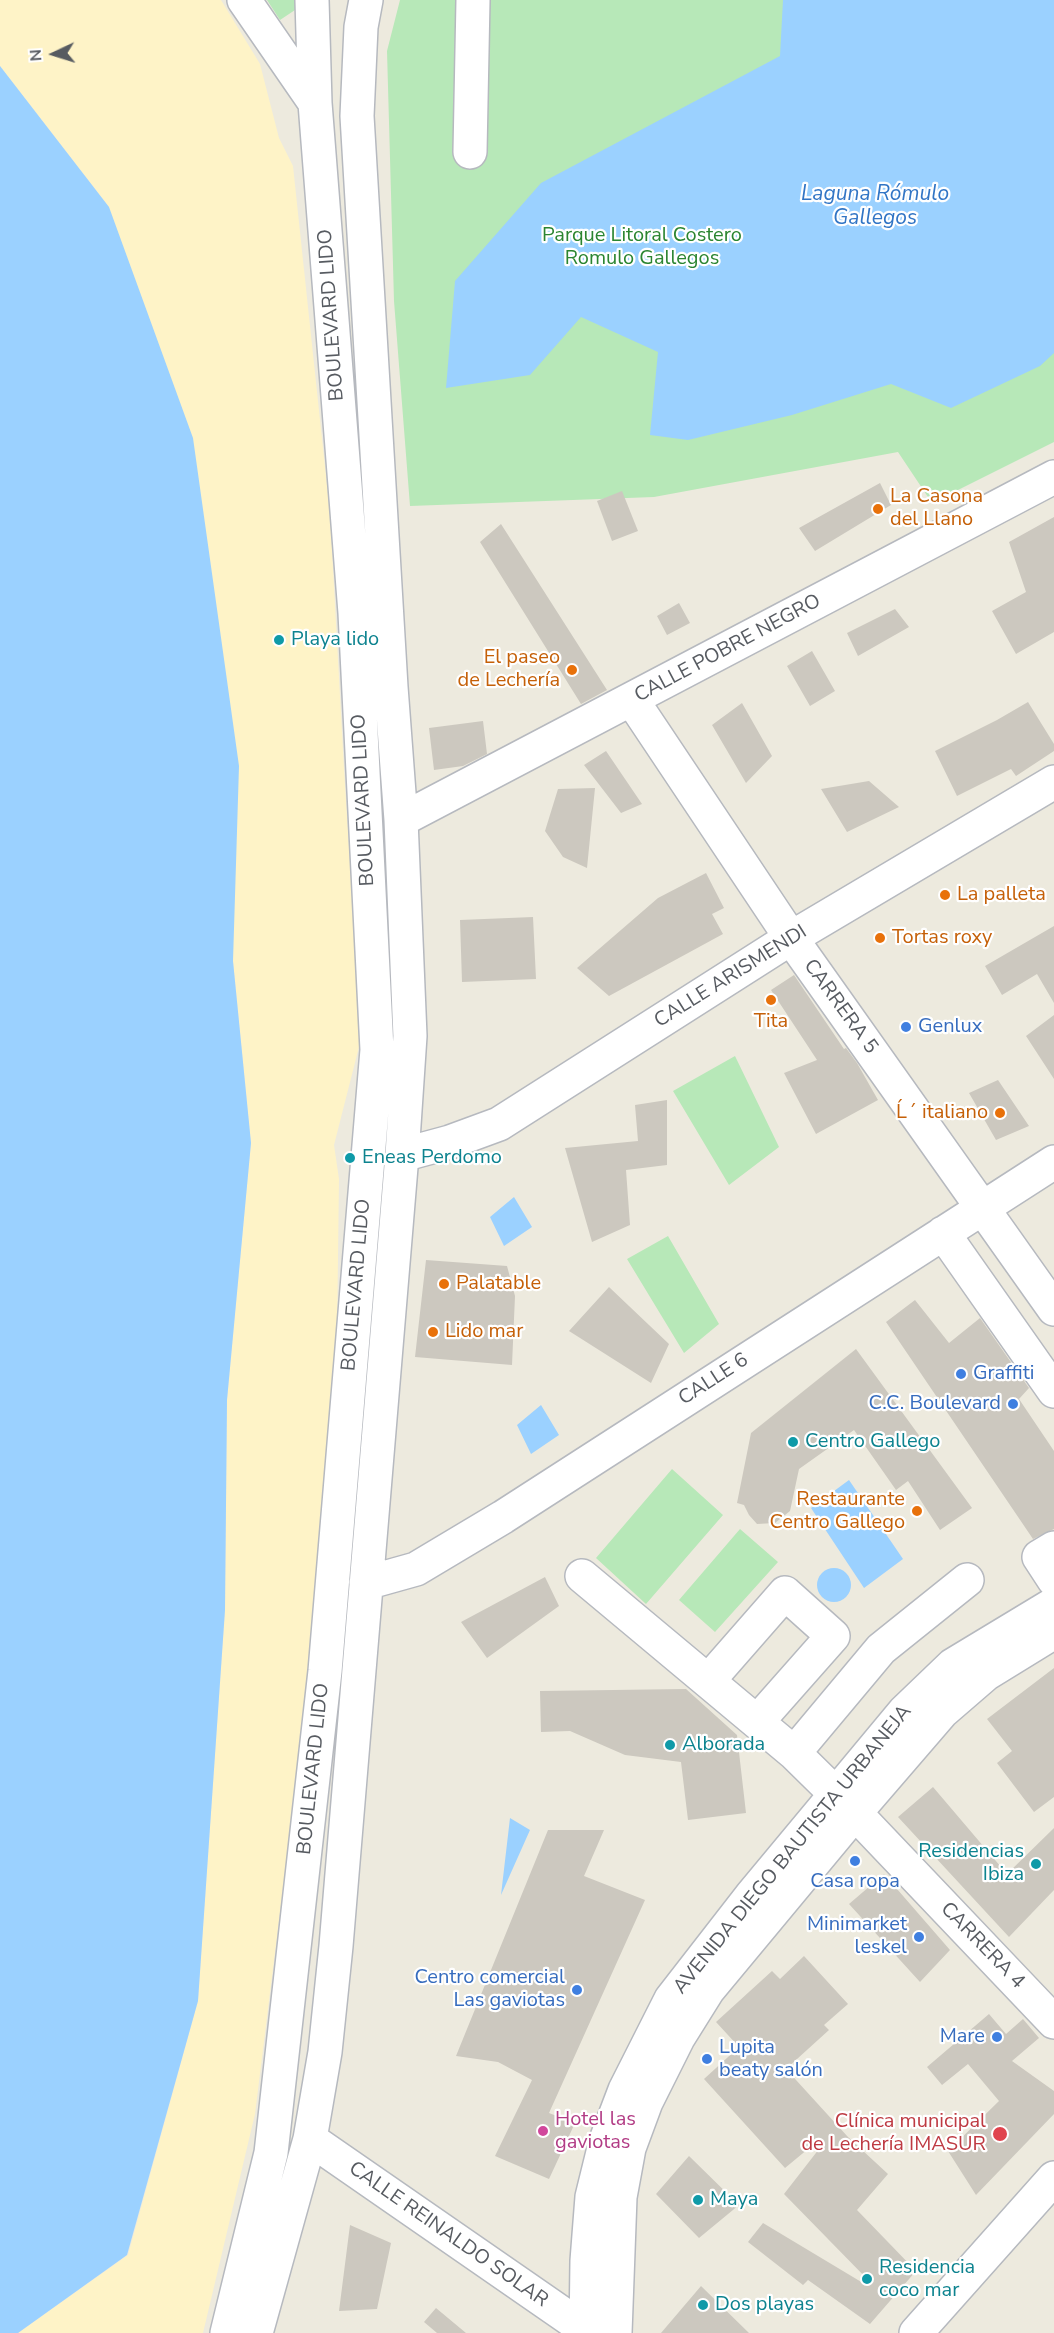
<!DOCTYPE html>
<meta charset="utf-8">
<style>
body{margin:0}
#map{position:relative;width:1054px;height:2333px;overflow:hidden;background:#edeade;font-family:"Nunito Sans",sans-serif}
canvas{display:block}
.north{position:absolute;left:24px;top:24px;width:60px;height:60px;-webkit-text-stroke:4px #fff;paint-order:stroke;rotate:266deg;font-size:16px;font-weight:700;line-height:24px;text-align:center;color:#575b61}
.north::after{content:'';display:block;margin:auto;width:21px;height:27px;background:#575b61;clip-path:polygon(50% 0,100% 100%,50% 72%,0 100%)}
</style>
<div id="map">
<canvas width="1054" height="2333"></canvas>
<div class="north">N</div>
</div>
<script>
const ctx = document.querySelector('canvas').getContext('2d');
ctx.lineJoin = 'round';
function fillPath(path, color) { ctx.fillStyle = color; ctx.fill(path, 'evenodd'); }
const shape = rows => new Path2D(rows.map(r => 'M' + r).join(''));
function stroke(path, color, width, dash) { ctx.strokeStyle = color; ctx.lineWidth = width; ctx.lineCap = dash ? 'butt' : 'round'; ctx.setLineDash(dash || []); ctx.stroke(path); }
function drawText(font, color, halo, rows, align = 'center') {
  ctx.font = font + ' "Nunito Sans",sans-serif'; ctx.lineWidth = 4.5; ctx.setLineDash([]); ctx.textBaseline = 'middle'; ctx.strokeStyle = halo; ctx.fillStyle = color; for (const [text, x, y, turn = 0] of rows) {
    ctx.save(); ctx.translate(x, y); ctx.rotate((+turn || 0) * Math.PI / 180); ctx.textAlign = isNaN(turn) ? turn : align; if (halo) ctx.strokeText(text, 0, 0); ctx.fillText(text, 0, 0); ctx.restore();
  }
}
fillPath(shape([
 [267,0,298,0,298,8,280,20],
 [400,0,1054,0,1054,442,932,503,898,452,654,497,410,506,394,301,387,51],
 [735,1056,779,1147,729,1185,673,1091],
 [668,1236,719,1324,684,1353,627,1259],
 [672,1469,723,1515,646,1604,596,1558],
 [740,1529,778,1562,715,1632,679,1600]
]), '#b7e8b8');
fillPath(shape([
 [0,0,221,0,260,64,279,138,293,166,330,514,344,769,361,1039,334,1145,339,1179,337,1335,307,1694,255,2114,203,2333,18,2333,128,2255,198,2001,225,1610,227,1400,251,1143,233,961,109,207,0,66]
]), '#fef3c7');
fillPath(shape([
 [783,0,1054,0,1054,353,1040,366,951,408,891,384,792,415,688,440,650,435,658,352,581,317,530,375,446,388,455,281,541,183,780,56],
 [0,66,109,207,193,438,239,766,233,961,251,1143,227,1400,225,1610,198,2001,127,2255,18,2333,0,2333],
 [514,1197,532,1227,504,1246,490,1217],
 [541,1405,559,1435,531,1454,517,1425],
 [849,1480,903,1559,864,1588,811,1508],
 '817 1585a17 17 0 1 1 34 0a17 17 0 1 1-34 0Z',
 [510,1818,530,1830,501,1895]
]), '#9bd1ff');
fillPath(shape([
 [880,483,891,505,815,551,799,528],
 [622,491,638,531,612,541,597,501],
 [1054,517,1054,632,1016,654,992,611,1026,592,1009,542],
 [501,524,607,690,581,704,480,542],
 [679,603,690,623,667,635,657,616],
 [895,609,909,627,858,656,847,633],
 [812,651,835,691,810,706,787,666],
 [1028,702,1054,744,1054,751,1016,776,1011,769,957,796,935,751,997,720],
 [742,703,772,756,746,783,712,725],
 [483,721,487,754,463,766,434,770,429,728],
 [606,751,642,804,621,813,584,765],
 [869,781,899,807,847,832,821,789],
 [595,788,587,868,563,857,545,831,558,789],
 [706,873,724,908,712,914,723,934,609,996,577,968,658,898],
 [533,917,536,979,462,982,460,920],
 [1054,926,1054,1003,1037,974,1002,995,985,966],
 [794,975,844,1049,846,1048,857,1063,878,1100,816,1134,784,1073,817,1060,771,990],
 [1054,1015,1054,1079,1026,1036],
 [998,1080,1029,1126,996,1140,969,1093],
 [667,1100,667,1165,626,1170,630,1225,592,1242,565,1148,638,1141,635,1105],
 [426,1260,507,1266,515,1296,512,1365,415,1357],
 [609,1287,669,1344,651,1383,569,1331],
 [915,1300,949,1343,980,1318,1029,1388,1019,1399,1054,1451,1054,1529,1033,1539,886,1322],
 [856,1349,972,1508,940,1530,908,1481,896,1490,854,1430,799,1469,790,1511,775,1523,757,1524,749,1515,744,1505,737,1503,751,1433],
 [545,1577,559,1606,487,1658,461,1622],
 [1054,1668,1054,1797,1034,1812,997,1763,1012,1751,987,1719],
 [686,1689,737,1735,746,1813,688,1820,681,1762,625,1755,570,1731,541,1732,540,1691],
 [933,1787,1007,1874,1054,1828,1054,1890,1009,1937,898,1817],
 [548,1830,604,1830,584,1876,645,1900,549,2113,575,2123,549,2179,495,2156,532,2080,498,2062,456,2056],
 [884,1874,950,1950,920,1982,849,1904],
 [804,1956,848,2004,824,2025,829,2030,786,2069,848,2137,888,2174,857,2210,916,2271,870,2324,808,2280,803,2285,748,2242,763,2223,868,2286,871,2283,784,2194,819,2149,814,2144,785,2168,704,2079,739,2047,716,2022,772,1971,780,1979],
 [989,2014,1006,2034,1023,2019,1039,2038,1012,2061,1054,2091,1054,2114,976,2195,948,2151,999,2101,968,2064,942,2085,927,2067],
 [689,2156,739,2205,699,2238,656,2194],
 [350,2225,391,2243,377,2309,339,2311],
 [701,2286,749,2333,661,2333],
 [436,2308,466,2333,437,2333,424,2322]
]), '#ccc8bf');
const minor = shape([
 [312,0,315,103],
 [470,152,473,0],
 [632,700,791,938,1054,1309],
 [401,820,1054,477],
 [402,1155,450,1142,499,1124,791,938,1054,782],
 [943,1233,1054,1391],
 [1054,1548,1039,1557,1054,1580],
 [582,1576,794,1753,855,1813,1054,2022],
 [366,1583,416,1569,503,1517,1054,1162],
 [708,1681,785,1593,833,1636,757,1722],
 [794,1753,881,1649,967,1580],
 [310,2139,586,2330],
 [227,2333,271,2153,325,1671,377,1050,355,613,315,103,244,0],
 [256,2333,310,2139,325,2052,336,1946,402,1155,410,1036,401,820,391,687,357,116,361,27,366,0],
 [586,2333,587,2261,592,2197,606,2140,625,2090,671,1999,751,1896,904,1712,953,1665,1054,1604],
 [615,2333,620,2197,629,2148,646,2102,678,2038,708,1990,855,1813,942,1712,986,1674,1054,1632],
 [916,2333,1054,2178]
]);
stroke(minor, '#b6b9bf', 36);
stroke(minor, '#fff', 33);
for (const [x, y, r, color] of [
 [878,509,6,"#e8710a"],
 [279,640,6,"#0f9aa8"],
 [572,670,6,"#e8710a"],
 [945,895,6,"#e8710a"],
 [880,938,6,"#e8710a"],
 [771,1000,6,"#e8710a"],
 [906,1027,6,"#3f7fe0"],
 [1000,1113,6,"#e8710a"],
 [350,1158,6,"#0f9aa8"],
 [444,1284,6,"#e8710a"],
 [433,1332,6,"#e8710a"],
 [961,1374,6,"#3f7fe0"],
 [1013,1404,6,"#3f7fe0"],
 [793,1442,6,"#0f9aa8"],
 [917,1511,6,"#e8710a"],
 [670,1745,6,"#0f9aa8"],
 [855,1861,6,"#3f7fe0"],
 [1036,1864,6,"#0f9aa8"],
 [919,1937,6,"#3f7fe0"],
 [577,1990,6,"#3f7fe0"],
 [997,2037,6,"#3f7fe0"],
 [707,2059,6,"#3f7fe0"],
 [543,2131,6,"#d1479c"],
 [1000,2134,8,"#e0444e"],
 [698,2200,6,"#0f9aa8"],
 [867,2279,6,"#0f9aa8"],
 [703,2305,6,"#0f9aa8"]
]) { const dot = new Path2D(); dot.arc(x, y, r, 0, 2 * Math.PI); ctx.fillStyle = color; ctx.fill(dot); stroke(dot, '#fff', 2); }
drawText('20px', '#2b8531', '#fff', [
 ["Parque Litoral Costero",642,236],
 ["Romulo Gallegos",642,259]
]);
drawText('20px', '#575b61', '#fff', [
 ["BOULEVARD LIDO",332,315,-94],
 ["CALLE POBRE NEGRO",728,649,-28],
 ["BOULEVARD LIDO",364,800,-93],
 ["CALLE ARISMENDI",731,977,-32],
 ["CARRERA 5",840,1007,54],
 ["BOULEVARD LIDO",357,1285,-85],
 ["CALLE 6",714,1380,-33],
 ["BOULEVARD LIDO",314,1769,-84],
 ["AVENIDA DIEGO BAUTISTA URBANEJA",793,1850,-51],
 ["CARRERA 4",982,1946,46],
 ["CALLE REINALDO SOLAR",448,2235,35]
]);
drawText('20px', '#c56008', '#fff', [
 ["La Casona",890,497],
 ["del Llano",890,520],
 ["El paseo",560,658,"right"],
 ["de Lechería",560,681,"right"],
 ["La palleta",957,895],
 ["Tortas roxy",892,938],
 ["Tita",771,1022,"center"],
 ["Ĺ´ italiano",988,1113,"right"],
 ["Palatable",456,1284],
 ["Lido mar",445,1332],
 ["Restaurante",905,1500,"right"],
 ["Centro Gallego",905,1523,"right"]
], 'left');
drawText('20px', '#0d838f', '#fff', [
 ["Playa lido",291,640],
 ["Eneas Perdomo",362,1158],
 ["Centro Gallego",805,1442],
 ["Alborada",682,1745],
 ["Residencias",1024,1852,"right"],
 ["Ibiza",1024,1875,"right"],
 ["Maya",710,2200],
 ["Residencia",879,2268],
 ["coco mar",879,2291],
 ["Dos playas",715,2305]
], 'left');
drawText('20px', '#366cbe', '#fff', [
 ["Genlux",918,1027,"left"],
 ["Graffiti",973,1374,"left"],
 ["C.C. Boulevard",1001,1404],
 ["Casa ropa",855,1882,"center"],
 ["Minimarket",907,1925],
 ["leskel",907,1948],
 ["Centro comercial",565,1978],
 ["Las gaviotas",565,2001],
 ["Mare",985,2037],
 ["Lupita",719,2048,"left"],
 ["beaty salón",719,2071,"left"]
], 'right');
drawText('20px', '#b23c85', '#fff', [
 ["Hotel las",555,2120],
 ["gaviotas",555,2143]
], 'left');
drawText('20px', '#be3a42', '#fff', [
 ["Clínica municipal",986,2122],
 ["de Lechería IMASUR",986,2145]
], 'right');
drawText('italic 21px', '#3175c5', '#fff', [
 ["Laguna Rómulo",875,195],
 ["Gallegos",875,219]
]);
</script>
